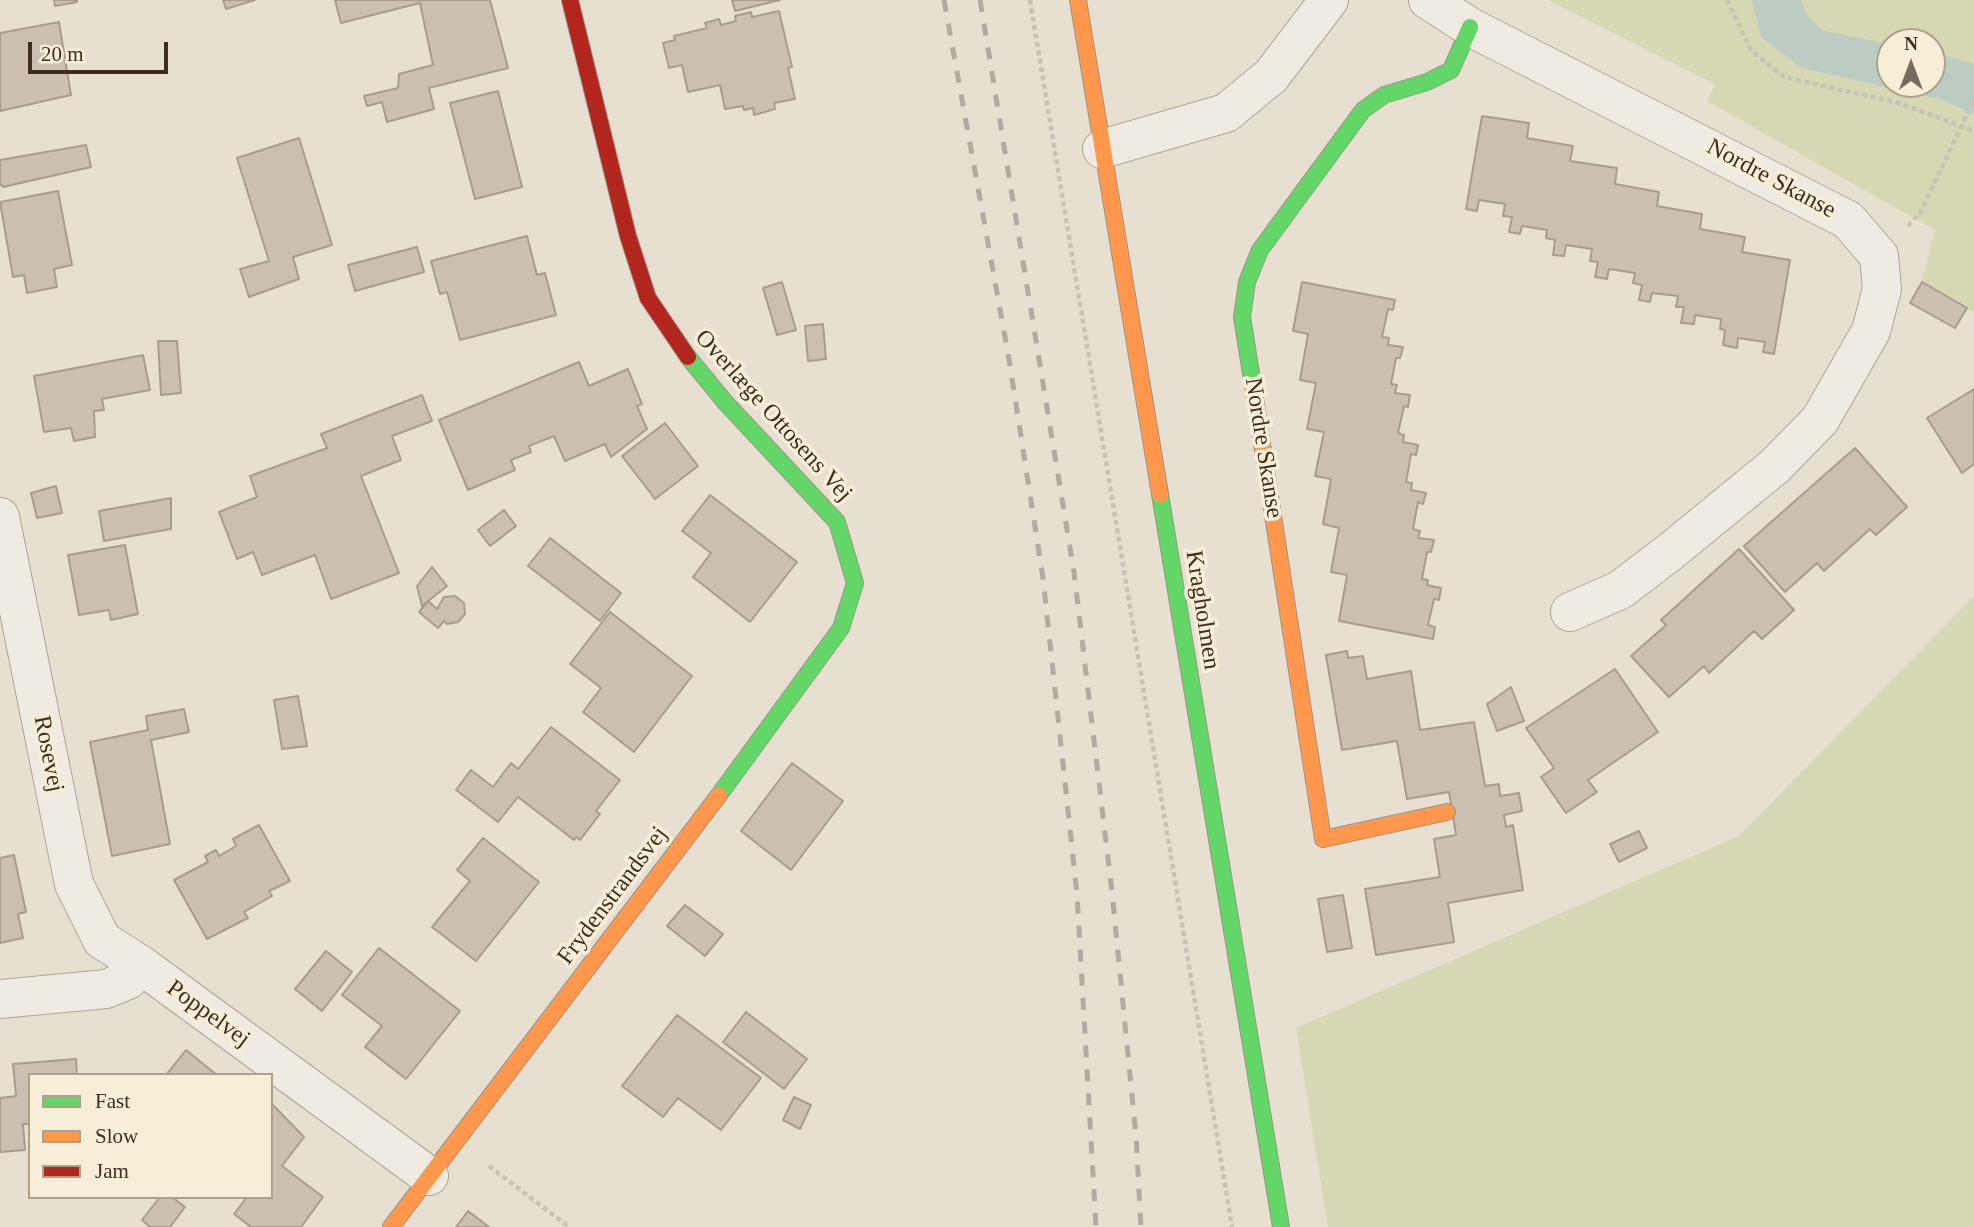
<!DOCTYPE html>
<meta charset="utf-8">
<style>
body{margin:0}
#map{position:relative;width:1974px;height:1227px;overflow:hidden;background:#e7e0d1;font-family:Georgia,serif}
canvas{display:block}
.legend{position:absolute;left:28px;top:1073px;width:245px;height:126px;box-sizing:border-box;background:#f7eed8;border:2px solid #ada18e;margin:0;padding:9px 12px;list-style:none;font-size:21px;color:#3d2e20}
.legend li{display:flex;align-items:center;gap:14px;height:35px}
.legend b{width:35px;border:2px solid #ada18e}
.north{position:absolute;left:1876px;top:28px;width:70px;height:70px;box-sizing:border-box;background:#f7eed8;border:2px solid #ada18e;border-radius:50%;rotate:0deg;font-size:19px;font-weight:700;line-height:28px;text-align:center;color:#3d2e20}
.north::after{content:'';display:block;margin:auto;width:24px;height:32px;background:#786c5e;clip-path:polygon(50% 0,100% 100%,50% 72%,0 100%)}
.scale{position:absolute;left:28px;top:42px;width:140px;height:32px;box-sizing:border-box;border:4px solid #3d2e20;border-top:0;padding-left:9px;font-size:21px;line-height:24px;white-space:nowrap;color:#3d2e20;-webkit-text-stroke:5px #f7eed8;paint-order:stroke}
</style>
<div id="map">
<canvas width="1974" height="1227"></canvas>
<ul class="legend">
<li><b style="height:9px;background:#63d668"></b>Fast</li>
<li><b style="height:9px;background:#ff974d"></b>Slow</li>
<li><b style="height:9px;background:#b3261e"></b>Jam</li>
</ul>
<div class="north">N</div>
<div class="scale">20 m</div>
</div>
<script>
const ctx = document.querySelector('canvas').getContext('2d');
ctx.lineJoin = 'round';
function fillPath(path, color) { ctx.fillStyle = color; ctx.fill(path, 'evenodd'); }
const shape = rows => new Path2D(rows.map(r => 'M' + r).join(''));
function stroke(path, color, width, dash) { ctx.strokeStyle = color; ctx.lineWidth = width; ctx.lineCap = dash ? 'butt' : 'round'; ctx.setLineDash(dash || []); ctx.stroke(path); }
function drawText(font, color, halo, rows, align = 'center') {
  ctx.font = font + ' Georgia,serif'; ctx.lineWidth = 7; ctx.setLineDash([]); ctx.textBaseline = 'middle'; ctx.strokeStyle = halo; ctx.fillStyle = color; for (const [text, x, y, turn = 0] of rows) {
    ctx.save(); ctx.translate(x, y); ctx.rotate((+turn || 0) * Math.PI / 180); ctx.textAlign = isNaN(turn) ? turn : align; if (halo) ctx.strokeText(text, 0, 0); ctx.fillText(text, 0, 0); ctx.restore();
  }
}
fillPath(shape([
 [1548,0,1974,0,1974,312,1922,282,1935,230,1707,101,1715,84],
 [1890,42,1932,42,1932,84,1890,84],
 [1974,596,1974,1227,1328,1227,1296,1028,1739,836]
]), '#d6d7b3');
fillPath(shape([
 [1752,0,1801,0,1806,14,1821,30,1890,44,1890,84,1932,84,1932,52,1974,64,1974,114,1940,99,1802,68,1761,37]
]), '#bcccc2');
const building = shape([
 [54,0,77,0,77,2,55,6,54,0],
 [223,0,255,0,226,9,223,0],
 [335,0,490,0,508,68,429,88,434,109,387,122,382,102,367,106,364,96,398,88,399,74,433,65,420,3,341,23,335,0],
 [732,0,780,0,735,11,732,0],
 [779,11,792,67,788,68,795,99,774,103,775,109,754,115,753,108,744,110,743,106,725,109,720,85,688,92,682,65,669,68,663,43,675,40,674,36,707,28,705,23,719,19,721,25,736,21,735,16,751,12,752,17,779,11],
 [59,22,71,95,0,111,0,33,59,22],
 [498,91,522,187,475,199,450,103,498,91],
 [1482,116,1529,123,1527,138,1573,146,1570,161,1617,168,1615,184,1659,192,1657,206,1702,214,1700,229,1745,237,1742,252,1790,260,1774,354,1763,352,1765,342,1738,338,1737,348,1723,345,1725,330,1720,329,1721,319,1695,315,1694,324,1681,323,1684,307,1676,307,1678,296,1652,293,1650,302,1639,300,1642,285,1633,283,1635,273,1609,269,1607,279,1595,277,1598,262,1590,261,1592,249,1566,245,1564,256,1553,255,1555,240,1546,238,1547,230,1522,226,1520,234,1509,232,1512,217,1503,216,1505,204,1479,200,1477,211,1466,209,1482,116],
 [299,138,332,245,293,257,299,279,249,297,240,269,269,261,237,158,299,138],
 [86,145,91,167,3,187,0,184,0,160,86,145],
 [58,191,72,265,54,269,57,287,27,293,24,275,13,277,0,202,58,191],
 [527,236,537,275,545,273,556,315,460,340,447,292,440,294,431,261,527,236],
 [417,247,424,272,355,291,348,265,417,247],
 [782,282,796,330,777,335,763,288,782,282],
 [1302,282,1395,300,1393,310,1388,309,1382,337,1389,338,1388,345,1403,347,1400,358,1396,358,1391,384,1397,385,1395,393,1410,395,1408,407,1404,406,1398,433,1404,435,1403,442,1418,445,1416,455,1411,454,1406,482,1412,483,1411,490,1426,493,1423,504,1418,502,1413,529,1420,531,1418,538,1434,540,1431,552,1427,552,1422,579,1428,580,1427,585,1441,588,1439,600,1434,599,1428,625,1435,627,1433,639,1339,621,1347,575,1331,572,1339,528,1323,524,1331,479,1315,476,1324,432,1307,429,1316,383,1300,380,1308,334,1293,331,1302,282],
 [1922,282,1967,308,1955,328,1910,303,1922,282],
 [823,324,826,359,808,361,805,326,823,324],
 [158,341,177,341,181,393,161,395,158,341],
 [143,355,150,390,102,399,104,410,94,411,95,437,74,441,71,428,44,432,34,376,143,355],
 [579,362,589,386,628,369,642,404,637,406,647,429,611,457,605,444,565,461,554,436,529,446,531,452,511,460,515,470,468,490,439,420,579,362],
 [1974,389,1974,464,1962,473,1927,418,1974,389],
 [422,395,432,421,392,436,401,460,361,476,399,573,331,599,315,555,262,575,253,552,237,559,219,512,257,497,250,476,327,448,321,434,422,395],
 [665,423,698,466,655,499,622,456,665,423],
 [1855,448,1907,507,1876,535,1870,529,1824,571,1817,563,1785,592,1744,546,1855,448],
 [56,486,62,513,37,518,31,493,56,486],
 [710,495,797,562,750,622,693,577,711,553,682,531,710,495],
 [171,498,171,529,104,541,99,511,171,498],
 [504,510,516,526,490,546,478,530,504,510],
 [550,538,621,593,600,621,528,566,550,538],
 [125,545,138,614,111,620,109,610,79,615,68,555,125,545],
 [1739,549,1794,610,1762,639,1754,631,1709,673,1704,666,1669,697,1631,656,1666,625,1661,620,1739,549],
 [432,567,447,586,422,606,417,586,432,567],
 [455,596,464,603,465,614,458,622,447,624,444,621,438,628,419,612,428,601,437,609,444,597,455,596],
 [610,612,692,676,634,752,583,712,601,688,570,664,610,612],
 [1347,651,1348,658,1363,656,1367,679,1411,671,1420,730,1474,722,1485,786,1499,784,1500,796,1519,793,1522,811,1504,815,1506,827,1513,825,1523,890,1448,903,1454,942,1376,955,1365,889,1440,877,1434,839,1456,835,1449,792,1407,799,1397,741,1342,750,1326,655,1347,651],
 [1615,669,1658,732,1588,780,1597,792,1566,813,1541,777,1554,768,1526,728,1615,669],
 [1511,687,1524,721,1497,731,1487,704,1511,687],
 [298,696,307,746,282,749,274,700,298,696],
 [184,709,189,732,151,740,170,844,112,856,90,742,148,730,146,716,184,709],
 [551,727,620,780,596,811,600,814,580,840,576,837,574,840,518,797,498,822,456,790,471,770,493,787,511,763,518,769,551,727],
 [792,763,843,801,791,870,741,831,792,763],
 [259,825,290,881,269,891,272,896,244,912,248,918,207,939,174,880,208,862,205,856,216,850,219,856,236,846,233,839,259,825],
 [1639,831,1647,848,1619,862,1610,844,1639,831],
 [483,838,539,882,476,961,432,927,470,881,457,870,483,838],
 [14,855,26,912,18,914,23,938,0,943,0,858,14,855],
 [1343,895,1352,948,1327,952,1318,899,1343,895],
 [685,905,723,934,705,956,667,926,685,905],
 [379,948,460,1011,406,1079,365,1047,382,1026,342,995,379,948],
 [326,951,352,972,322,1011,295,989,326,951],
 [746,1012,807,1059,784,1089,723,1042,746,1012],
 [677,1015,761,1078,721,1130,678,1098,663,1117,622,1086,677,1015],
 [186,1050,217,1075,166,1075,186,1050],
 [76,1059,77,1075,30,1075,30,1124,23,1124,25,1150,0,1152,0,1098,16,1096,13,1064,76,1059],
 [794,1097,811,1105,800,1129,783,1120,794,1097],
 [271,1103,304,1137,282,1166,323,1197,301,1227,251,1227,234,1214,247,1197,271,1197,271,1103],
 [160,1197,172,1197,185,1207,170,1227,150,1227,142,1220,160,1197],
 [468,1211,489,1227,456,1227,468,1211]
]);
fillPath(building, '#cbbfb2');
stroke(building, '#a89c90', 2);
const street = shape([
 [1428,0,1470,27,1848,220,1879,256,1882,289,1871,331,1820,420,1775,466,1670,552,1620,590,1570,612],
 [1102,149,1226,113,1271,76,1329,0],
 [0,517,74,884,102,940,141,965],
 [0,999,106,989,128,980,141,965,429,1176]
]);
const fast = shape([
 [688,357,725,402,837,522,855,583,841,628,719,795],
 [1253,386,1242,317,1247,282,1260,250,1363,110,1384,95,1427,82,1451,70,1470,27],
 [1160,494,1281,1227]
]);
const slow = shape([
 [1078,0,1160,494],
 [1253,386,1323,839,1447,812],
 [391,1227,719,795]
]);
const jam = shape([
 [570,0,628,236,648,298,688,357]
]);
stroke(street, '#ada599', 40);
stroke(fast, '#9c958a', 18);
stroke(slow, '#9c958a', 18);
stroke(jam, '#9c958a', 18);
stroke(shape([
 [1030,0,1232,1227],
 [1727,0,1751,50,1784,77,1899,103,1974,131],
 [1908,226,1920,213,1974,100],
 [489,1166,569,1227]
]), '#c8c2b9', 4.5, [5, 3.5]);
stroke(street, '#efebe3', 38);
stroke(fast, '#63d668', 16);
stroke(slow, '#ff974d', 16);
stroke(jam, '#b3261e', 16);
stroke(shape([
 [944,0,1009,359,1043,578,1077,894,1096,1227],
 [980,0,1074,572,1112,892,1136,1136,1141,1227]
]), '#afaaa2', 5, [12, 12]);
drawText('24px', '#3d2e20', '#f7eed8', [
 ["Nordre Skanse",1771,179,28],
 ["Overlæge Ottosens Vej",773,416,48],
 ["Nordre Skanse",1263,448,81],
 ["Kragholmen",1202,610,81],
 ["Rosevej",48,754,79],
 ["Frydenstrandsvej",613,896,-53],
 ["Poppelvej",208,1014,36]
]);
</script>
